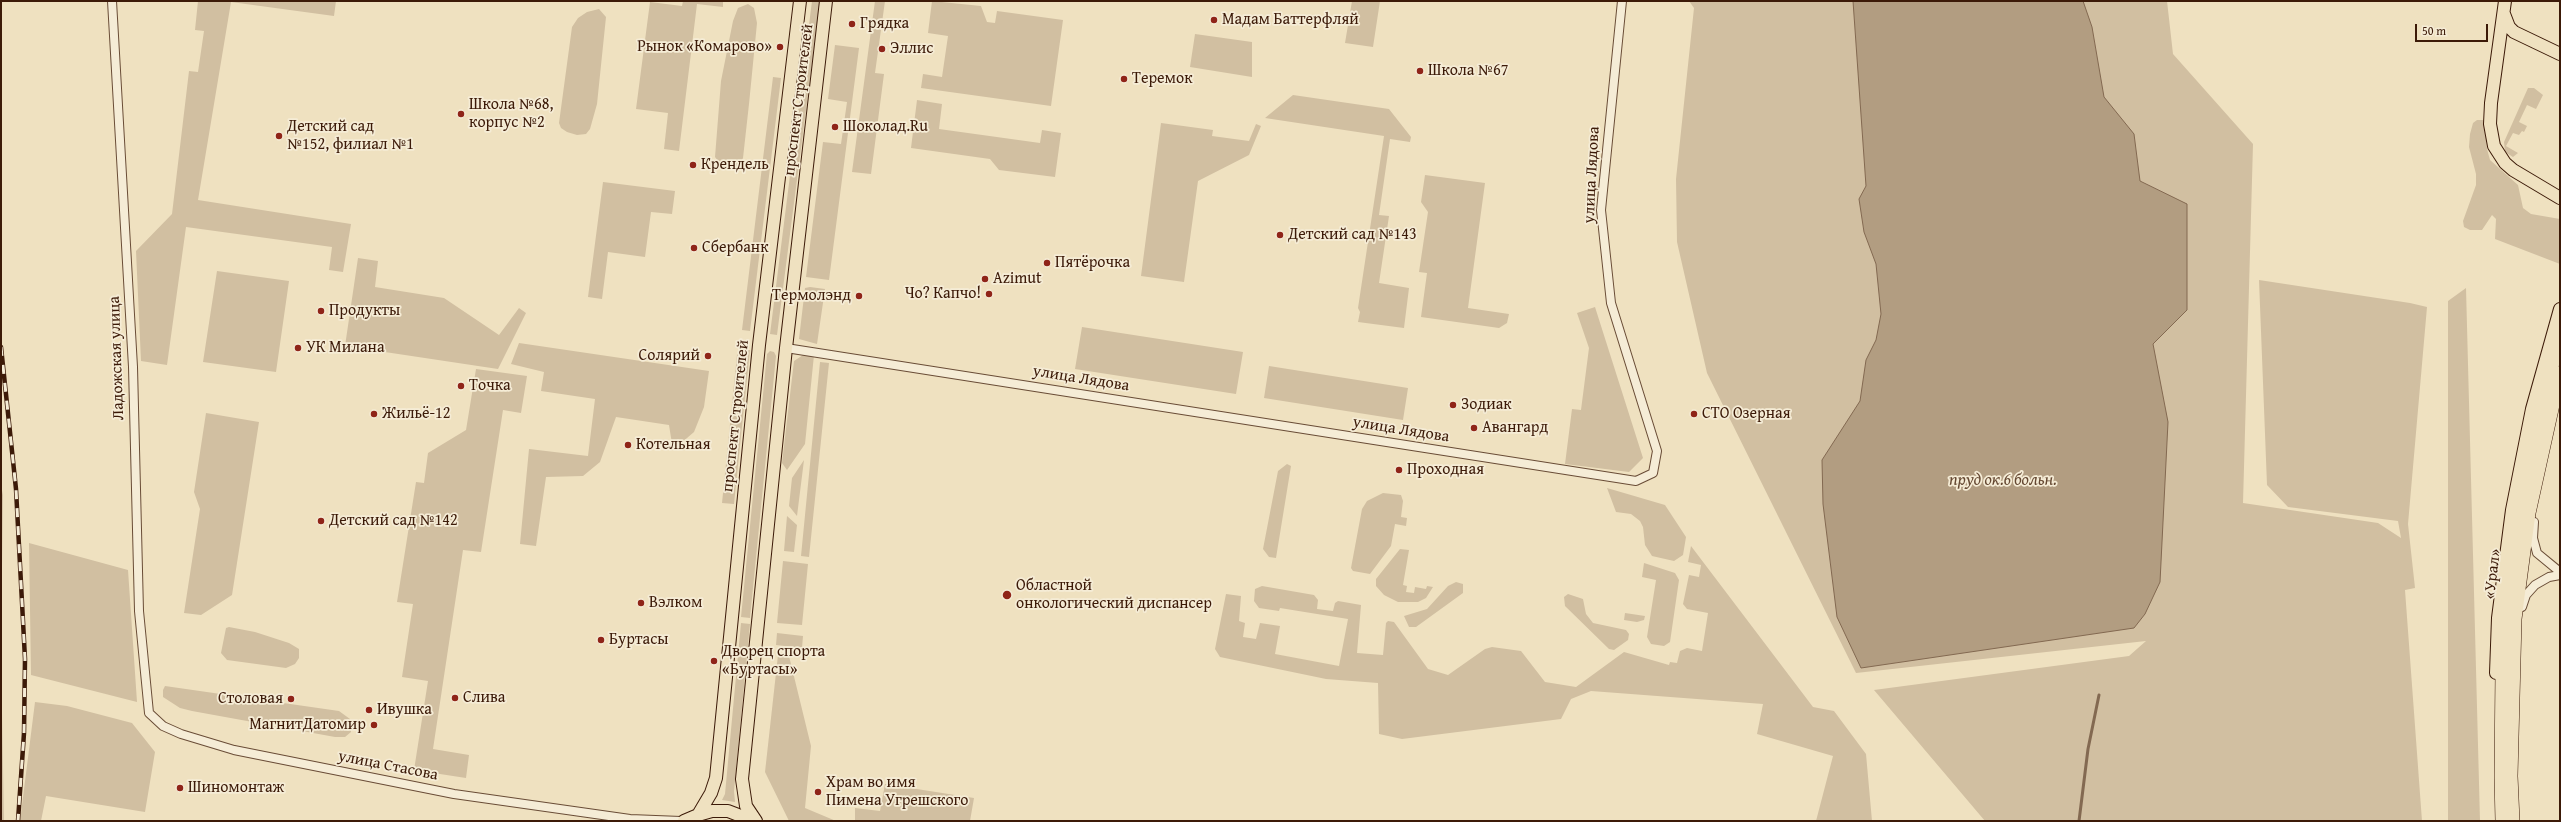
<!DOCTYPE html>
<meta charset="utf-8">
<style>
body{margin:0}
#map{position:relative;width:2561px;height:822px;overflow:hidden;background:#efe1c0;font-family:"Gentium Book Plus",serif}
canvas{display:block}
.frame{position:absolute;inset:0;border:2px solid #3c1a08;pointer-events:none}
.scale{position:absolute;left:2415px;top:24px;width:73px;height:18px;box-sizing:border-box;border:2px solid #3c1a08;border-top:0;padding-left:5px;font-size:12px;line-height:14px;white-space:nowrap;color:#3c1a08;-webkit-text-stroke:3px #f5ecd6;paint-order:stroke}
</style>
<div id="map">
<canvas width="2561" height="822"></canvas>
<div class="frame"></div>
<div class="scale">50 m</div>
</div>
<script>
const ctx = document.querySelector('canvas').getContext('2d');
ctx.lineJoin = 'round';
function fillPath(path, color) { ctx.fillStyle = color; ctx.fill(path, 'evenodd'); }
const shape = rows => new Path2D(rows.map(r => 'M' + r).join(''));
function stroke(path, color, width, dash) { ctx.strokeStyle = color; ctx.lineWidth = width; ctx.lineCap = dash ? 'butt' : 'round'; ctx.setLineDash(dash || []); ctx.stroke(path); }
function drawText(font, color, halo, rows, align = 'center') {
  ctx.font = font + ' "Gentium Book Plus",serif'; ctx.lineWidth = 3.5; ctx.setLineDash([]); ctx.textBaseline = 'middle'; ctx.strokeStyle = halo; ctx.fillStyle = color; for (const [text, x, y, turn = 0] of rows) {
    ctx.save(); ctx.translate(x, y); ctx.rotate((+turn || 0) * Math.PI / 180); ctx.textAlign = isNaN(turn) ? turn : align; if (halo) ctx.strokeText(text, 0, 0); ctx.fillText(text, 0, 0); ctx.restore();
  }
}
fillPath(shape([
 [198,1,336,1,334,16,231,2,198,200,351,224,343,272,329,270,332,247,186,227,167,365,141,361,136,251,172,214,189,71,198,72,204,31,195,30],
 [683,1,723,1,723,7,697,4,679,151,664,149,668,113,636,109,650,2,682,6],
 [812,1,820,1,777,335,770,334],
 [875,1,885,1,875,73,884,74,871,174,852,172],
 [932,1,981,6,987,22,995,23,997,11,1063,20,1051,106,921,88,923,74,942,77,948,36,928,33],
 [1352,1,1380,1,1373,47,1345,43],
 [1689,1,2167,1,2173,54,2253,144,2243,503,2378,523,2401,538,2398,521,2288,507,2267,485,2259,280,2410,303,2427,307,2408,524,2415,588,2405,590,2422,821,1985,821,1874,690,2129,656,2146,641,1856,673,1707,373,1677,242,1676,179,1694,8],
 [748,4,754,8,757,23,749,104,743,158,739,166,731,167,721,165,715,157,721,81,733,21,738,8],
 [599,9,606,17,597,104,590,129,586,134,577,135,567,132,561,128,559,123,572,27,578,18,587,12],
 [1195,34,1252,42,1252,77,1190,67],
 [835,45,859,48,829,280,806,277,823,142,841,144,847,102,828,99],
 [773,77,781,78,750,331,742,330],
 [2528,88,2534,88,2543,95,2536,109,2527,105,2519,122,2527,126,2524,132,2522,131,2519,135,2513,133,2506,146,2518,153,2513,157,2505,152,2504,142],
 [1293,95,1389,109,1411,137,1410,142,1390,139,1379,215,1389,216,1379,283,1409,288,1404,328,1358,322,1360,312,1358,308,1384,136,1265,118],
 [917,100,942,104,939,129,1040,143,1042,130,1061,133,1055,177,999,170,990,159,911,148],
 [2477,120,2483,120,2486,124,2487,149,2490,160,2518,185,2523,208,2531,214,2560,219,2560,264,2495,239,2496,219,2492,215,2482,230,2470,230,2464,227,2463,221,2476,185,2476,174,2469,147,2470,134,2473,123],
 [1161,123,1213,130,1212,136,1249,141,1256,124,1261,126,1249,155,1198,181,1184,282,1141,276],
 [1425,175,1485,183,1468,308,1509,314,1507,323,1499,328,1421,317,1427,273,1419,272,1428,212,1421,202],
 [603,182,675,191,672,214,651,212,645,257,608,252,602,299,588,297],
 [358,258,378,261,375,287,444,298,499,335,519,308,526,313,498,369,345,346],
 [217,271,289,281,276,372,203,362],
 [810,287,825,289,817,344,799,339,805,288],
 [2466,288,2480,821,2448,821,2448,301],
 [1595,307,1643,458,1629,472,1565,464,1572,409,1581,410,1589,348,1577,313],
 [1082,327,1243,352,1236,394,1075,369],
 [519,343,709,371,704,407,694,432,673,450,669,425,616,417,600,462,583,476,546,477,536,546,520,544,529,449,588,456,595,399,541,391,544,372,511,364],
 [742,350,750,350,734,504,722,503,737,355],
 [770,351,774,352,776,356,750,618,741,617,767,354],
 [803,355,814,355,805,444,787,470,782,463,794,361],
 [820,362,829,363,809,557,801,556],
 [1269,366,1408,388,1403,420,1264,398],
 [476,369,527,376,521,413,503,410,481,552,463,550,433,749,469,755,466,778,414,770,428,681,402,677,413,604,397,602,416,482,424,483,428,453,466,430],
 [206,413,259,422,232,595,201,615,184,613,200,509,194,492],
 [804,460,797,516,789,506,792,478],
 [1287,464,1291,466,1276,558,1269,557,1263,549,1278,471],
 [1,485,3,495,1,637],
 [1607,488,1665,505,1686,537,1683,555,1674,561,1652,556,1645,545,1643,527,1640,521,1631,514,1616,512],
 [1383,493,1401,495,1403,501,1401,517,1407,518,1406,526,1395,524,1391,546,1370,574,1353,571,1351,568,1362,509,1367,501],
 [787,516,797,525,794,552,784,551],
 [29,543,128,570,137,702,31,675],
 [1691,546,1813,707,1834,711,1866,754,1872,821,1816,821,1833,756,1757,734,1763,704,1591,691,1571,699,1561,719,1402,739,1379,734,1378,683,1326,679,1220,657,1215,649,1226,594,1241,596,1239,621,1245,623,1243,637,1256,639,1260,623,1280,626,1275,654,1339,666,1348,619,1280,608,1279,611,1259,608,1254,601,1255,589,1262,586,1314,595,1318,600,1317,609,1333,611,1335,603,1338,601,1361,605,1357,653,1383,655,1386,623,1388,621,1394,622,1428,669,1448,675,1485,649,1492,647,1521,651,1545,682,1576,687,1624,652,1669,665,1670,662,1677,663,1680,651,1687,648,1702,651,1708,613,1687,609,1683,604,1689,575,1699,577,1701,565,1688,562],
 [1400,549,1409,550,1403,585,1407,586,1406,592,1414,593,1415,587,1426,589,1427,586,1433,587,1426,598,1418,602,1398,602,1384,595,1376,586,1376,579],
 [783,561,808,564,802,625,777,623],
 [1644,563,1675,573,1679,580,1670,642,1664,646,1651,644,1647,637,1656,580,1642,577],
 [1456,582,1463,584,1463,593,1416,627,1409,627,1404,616,1427,609,1448,586],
 [1568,594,1583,599,1586,614,1593,623,1626,630,1629,634,1628,640,1614,650,1609,649,1565,606,1564,597],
 [1625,613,1645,616,1644,620,1637,622,1624,620],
 [741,623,750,624,734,791,735,802,722,800,725,794],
 [229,627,255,632,289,643,299,649,299,658,295,664,286,668,227,660,221,653,226,628],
 [777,633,803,636,802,648,776,645],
 [778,655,789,656,811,746,805,808,836,821,789,821,765,772],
 [165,686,339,711,350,719,351,732,345,737,335,737,192,711,180,708,163,697,163,690],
 [35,702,67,706,132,723,155,752,145,812,46,796,41,821,20,821],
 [1,712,2,713,4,821,1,821],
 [885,784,974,798,970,821,855,821,855,808,880,811]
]), '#d1bfa1');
const water = shape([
 [1853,1,2083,1,2092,27,2104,97,2134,134,2140,181,2187,204,2187,310,2153,344,2168,422,2160,582,2145,614,2134,628,1861,668,1837,617,1823,504,1822,460,1860,401,1866,360,1876,340,1881,314,1876,264,1864,232,1859,199,1866,186,1853,1]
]);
fillPath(water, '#b29d81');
stroke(water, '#836951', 1);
stroke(shape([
 [2079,821,2088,749,2099,695]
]), '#836951', 3);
const minor = shape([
 [112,1,133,367,139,611,149,713,163,726,181,734,234,750,454,794,630,819,681,821],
 [786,348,1636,481,1653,473,1657,451,1611,303,1601,210,1622,1],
 [2534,522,2533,538,2537,553,2560,572],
 [2522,607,2526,595,2535,585,2549,577,2560,575]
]);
const primary = shape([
 [2505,1,2491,103,2490,124,2494,146,2505,163,2513,170,2560,198],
 [2504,14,2509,27,2514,32,2560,54],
 [2496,673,2498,618,2512,510,2532,409,2560,309],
 [698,815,712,811,728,811,754,821],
 [684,821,698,815,711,793,716,778,759,345,800,1],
 [756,821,746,806,742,779,786,348,826,1]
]);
const trunk = shape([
 [2502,821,2501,776,2502,672,2511,562,2528,461,2560,335],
 [2513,821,2511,776,2515,619,2529,513,2560,373]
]);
stroke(minor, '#694c36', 10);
stroke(primary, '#3c1a08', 14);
stroke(trunk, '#3c1a08', 14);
stroke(minor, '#f5ecd6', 8);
stroke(primary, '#efe1c0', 12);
stroke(trunk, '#efe1c0', 13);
const rail = shape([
 [1,347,16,489,25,659,24,733,18,821]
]);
stroke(rail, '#3c1a08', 4.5);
stroke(rail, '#f5ecd6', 3, [9]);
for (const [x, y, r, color] of [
 [1214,20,4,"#8f2418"],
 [852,24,4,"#8f2418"],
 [780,47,4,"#8f2418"],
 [882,49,4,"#8f2418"],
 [1420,71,4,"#8f2418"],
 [1124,79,4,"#8f2418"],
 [461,114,4,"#8f2418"],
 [835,127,4,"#8f2418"],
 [279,136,4,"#8f2418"],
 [693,165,4,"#8f2418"],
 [1280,235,4,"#8f2418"],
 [694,248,4,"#8f2418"],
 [1047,263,4,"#8f2418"],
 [985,279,4,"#8f2418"],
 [989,294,4,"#8f2418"],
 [859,296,4,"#8f2418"],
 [321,311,4,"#8f2418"],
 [298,348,4,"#8f2418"],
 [708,356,4,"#8f2418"],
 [461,386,4,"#8f2418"],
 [1453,405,4,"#8f2418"],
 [374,414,4,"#8f2418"],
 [1694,414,4,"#8f2418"],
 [1474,428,4,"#8f2418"],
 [628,445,4,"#8f2418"],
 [1399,470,4,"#8f2418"],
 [321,521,4,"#8f2418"],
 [1007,595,5,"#8f2418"],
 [641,603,4,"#8f2418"],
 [601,640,4,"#8f2418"],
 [714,661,4,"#8f2418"],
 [455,698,4,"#8f2418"],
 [291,699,4,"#8f2418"],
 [369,710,4,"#8f2418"],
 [374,725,4,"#8f2418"],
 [180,788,4,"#8f2418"],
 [818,792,4,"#8f2418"]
]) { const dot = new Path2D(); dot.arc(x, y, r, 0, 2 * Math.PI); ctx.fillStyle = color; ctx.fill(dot); stroke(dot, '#f5ecd6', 1.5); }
drawText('16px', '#3c1a08', '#f5ecd6', [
 ["Мадам Баттерфляй",1222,20],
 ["Грядка",860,24],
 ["Рынок «Комарово»",772,47,"right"],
 ["Эллис",890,49],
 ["Школа №67",1428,71],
 ["Теремок",1132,79],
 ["Школа №68,",469,105],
 ["корпус №2",469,123],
 ["Детский сад",287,127],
 ["№152, филиал №1",287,145],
 ["Шоколад.Ru",843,127],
 ["Крендель",701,165],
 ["Детский сад №143",1288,235],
 ["Сбербанк",702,248],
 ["Пятёрочка",1055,263],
 ["Azimut",993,279],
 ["Чо? Капчо!",981,294,"right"],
 ["Термолэнд",851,296,"right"],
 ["Продукты",329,311],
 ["УК Милана",306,348],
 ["Солярий",700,356,"right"],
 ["Точка",469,386],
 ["Зодиак",1461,405],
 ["Жильё-12",382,414],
 ["СТО Озерная",1702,414],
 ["Авангард",1482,428],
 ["Котельная",636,445],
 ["Проходная",1407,470],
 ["Детский сад №142",329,521],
 ["Областной",1016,586],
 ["онкологический диспансер",1016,604],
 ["Вэлком",649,603],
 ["Буртасы",609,640],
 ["Дворец спорта",722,652],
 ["«Буртасы»",722,670],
 ["Слива",463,698],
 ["Столовая",283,699,"right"],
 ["Ивушка",377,710],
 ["МагнитДатомир",366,725,"right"],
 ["Храм во имя",826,783],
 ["Пимена Угрешского",826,801],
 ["Шиномонтаж",188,788]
], 'left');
drawText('16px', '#3c1a08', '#f5ecd6', [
 ["проспект Строителей",799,100,-83],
 ["улица Лядова",1592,175,-87],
 ["Ладожская улица",117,358,-92],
 ["улица Лядова",1081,379,9],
 ["проспект Строителей",736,416,-84],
 ["улица Лядова",1401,430,9],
 ["«Урал»",2493,574,-83],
 ["улица Стасова",388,766,11]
]);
drawText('italic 17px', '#654832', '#f5ecd6', [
 ["пруд ок.6 больн.",2003,481]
]);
</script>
